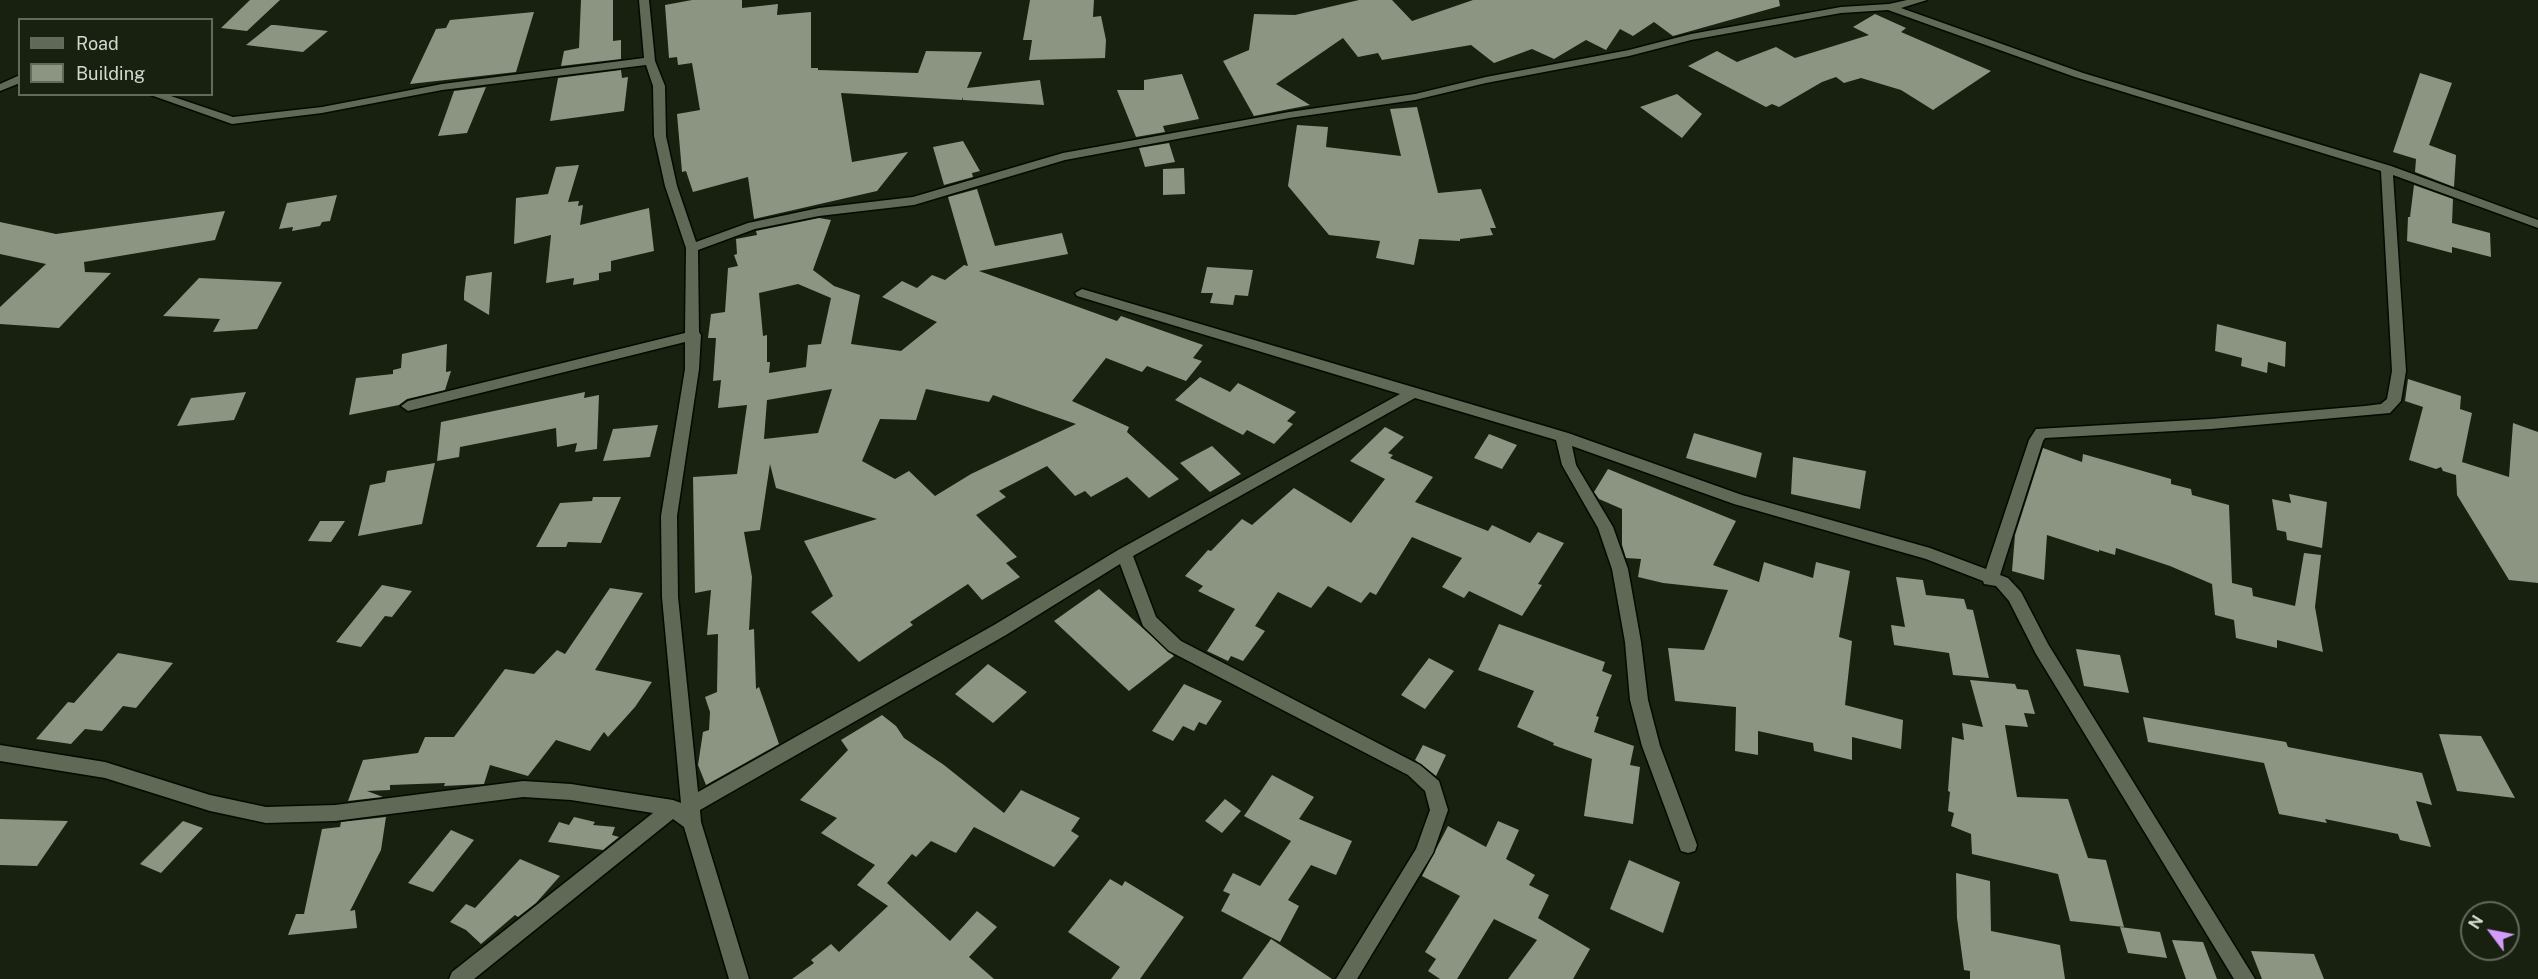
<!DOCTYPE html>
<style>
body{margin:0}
#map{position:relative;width:2538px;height:979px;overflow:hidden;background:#182010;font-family:"Public Sans",sans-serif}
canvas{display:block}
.legend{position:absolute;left:18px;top:18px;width:195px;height:78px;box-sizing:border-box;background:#182010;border:2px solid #636a5c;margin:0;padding:8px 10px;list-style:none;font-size:18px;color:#d4d9cf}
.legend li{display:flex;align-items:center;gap:12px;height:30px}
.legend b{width:30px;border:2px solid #636a5c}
.north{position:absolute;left:2460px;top:901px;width:60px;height:60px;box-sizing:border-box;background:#182010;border:2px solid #636a5c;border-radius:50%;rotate:302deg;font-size:16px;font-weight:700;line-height:24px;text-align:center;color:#d4d9cf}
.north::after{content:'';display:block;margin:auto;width:21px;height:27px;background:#d39cfc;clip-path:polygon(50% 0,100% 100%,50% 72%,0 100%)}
</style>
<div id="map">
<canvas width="2538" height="979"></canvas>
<ul class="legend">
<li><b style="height:8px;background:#5f6956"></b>Road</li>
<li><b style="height:16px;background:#8b9581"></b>Building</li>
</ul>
<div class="north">N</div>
</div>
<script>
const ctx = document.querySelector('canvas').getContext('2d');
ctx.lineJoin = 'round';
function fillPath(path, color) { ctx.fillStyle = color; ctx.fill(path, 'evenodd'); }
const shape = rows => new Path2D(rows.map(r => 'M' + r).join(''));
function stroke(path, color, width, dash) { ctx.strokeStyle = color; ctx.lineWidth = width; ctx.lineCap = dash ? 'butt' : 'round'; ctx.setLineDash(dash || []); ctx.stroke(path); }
fillPath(shape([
 [250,0,280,0,247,31,221,28],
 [581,0,613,0,613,41,621,40,621,59,561,66,564,51,579,48],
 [692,0,742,0,742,8,778,4,777,15,811,12,811,68,818,68,818,70,918,73,926,51,982,52,967,88,1040,80,1044,105,963,100,963,97,962,100,841,93,852,162,908,152,877,191,754,219,748,177,693,192,686,171,682,172,677,114,700,110,692,63,678,65,677,57,669,58,665,5],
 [1030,0,1094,0,1093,17,1101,16,1106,40,1105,58,1029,60,1032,40,1023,40],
 [1359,0,1392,0,1412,21,1473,0,1779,0,1780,6,1673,36,1654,22,1633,36,1620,29,1606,50,1586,40,1554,59,1532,49,1494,63,1471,45,1382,60,1378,53,1358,57,1343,38,1276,84,1310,105,1254,116,1223,61,1249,50,1254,14,1295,15],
 [534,12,516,72,410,84,436,29,446,28,450,20],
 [1875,14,1906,28,1901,32,1991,71,1933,110,1901,90,1861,78,1844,83,1836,77,1822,82,1779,107,1772,104,1766,107,1688,66,1717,51,1737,62,1776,47,1795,58,1869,35,1853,27],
 [271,25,275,25,328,31,303,52,246,45],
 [621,70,622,78,628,77,624,111,550,121,558,78],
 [2420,73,2452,83,2429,145,2456,155,2454,187,2415,172,2416,159,2393,152],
 [1182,74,1199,119,1163,126,1165,132,1136,137,1117,90,1144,90,1144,80],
 [486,87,467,133,438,136,454,91],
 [1677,94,1702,114,1682,138,1640,107],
 [1417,107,1438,193,1481,189,1496,228,1490,228,1493,235,1460,239,1460,241,1419,239,1414,265,1376,258,1380,241,1329,235,1288,186,1297,125,1328,127,1326,147,1401,156,1390,109],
 [963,141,980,171,972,173,973,177,944,185,933,147],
 [1169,143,1175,162,1145,167,1139,148],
 [579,165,568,202,579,201,578,206,583,205,580,225,649,208,654,251,611,261,611,271,599,273,599,280,573,285,574,278,546,283,551,235,514,244,516,198,548,194,556,167],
 [1184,168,1185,194,1163,195,1163,169],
 [2414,185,2453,199,2452,223,2490,233,2491,257,2452,247,2452,253,2407,241,2408,217,2410,217],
 [977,189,995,246,1062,233,1068,254,979,271,1117,321,1121,316,1203,345,1193,358,1202,361,1186,381,1147,366,1142,372,1106,358,1072,401,1129,427,1127,432,1179,479,1149,498,1127,477,1091,497,1085,491,1075,496,1047,466,999,491,1006,497,976,515,1017,557,1006,563,1020,577,982,600,968,584,910,622,913,625,859,662,811,612,833,596,804,541,877,519,776,488,770,464,760,530,744,532,752,577,749,630,754,629,756,689,759,687,779,744,706,785,698,765,703,732,709,730,710,712,705,697,717,692,718,634,707,635,711,590,695,593,693,477,737,474,747,405,718,408,721,380,713,381,716,338,708,338,711,314,725,312,728,268,738,266,734,255,737,254,736,239,757,235,756,231,819,218,831,220,813,270,834,286,860,295,851,344,901,351,937,322,882,297,902,281,917,288,932,275,945,280,964,265,968,266,948,197],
 [798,284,831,298,821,344,808,345,806,367,769,373,770,362,767,362,767,335,763,336,759,293],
 [832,389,818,433,764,439,767,400],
 [926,389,989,402,993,395,1076,424,971,474,935,496,909,471,895,479,862,461,880,419,916,420],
 [337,195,330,221,322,222,320,226,292,231,293,227,279,229,287,203],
 [225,211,215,240,84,262,85,272,111,273,59,328,0,324,0,307,46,264,0,254,0,222,56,234],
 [1207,267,1253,270,1248,296,1235,295,1233,305,1210,303,1213,293,1201,293],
 [492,272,489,315,464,300,464,294,466,276],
 [199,278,282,282,257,329,213,332,220,319,163,316],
 [2217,324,2286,342,2285,367,2268,362,2267,373,2241,366,2242,358,2215,351],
 [447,344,446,372,451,371,445,390,407,399,399,405,349,415,356,378,393,374,393,370,401,368,402,354],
 [1200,377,1230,392,1238,383,1296,412,1287,421,1293,424,1274,444,1247,430,1243,435,1175,400],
 [2408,379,2461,396,2460,409,2472,413,2462,462,2509,477,2513,423,2538,432,2538,583,2509,580,2457,495,2456,475,2443,471,2441,467,2436,469,2409,460,2423,407,2405,401],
 [246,392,234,420,177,426,191,398],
 [585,392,584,398,599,395,597,449,575,452,577,443,557,447,556,428,460,447,459,457,437,461,441,422],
 [658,425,650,457,603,461,613,429],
 [1385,427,1404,437,1388,453,1393,455,1390,458,1433,477,1415,502,1488,531,1492,525,1530,543,1538,532,1564,543,1538,584,1542,585,1522,616,1469,591,1464,598,1442,587,1462,558,1412,537,1376,595,1370,592,1361,603,1328,586,1311,608,1278,592,1255,626,1265,631,1243,661,1231,656,1228,661,1207,651,1235,609,1198,591,1203,586,1185,576,1208,550,1211,551,1242,519,1252,525,1294,488,1351,523,1385,479,1350,461],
 [1694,433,1762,453,1756,478,1686,458],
 [1489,434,1517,445,1502,469,1474,458],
 [1212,446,1241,474,1210,492,1180,463],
 [2043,448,2082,462,2083,454,2171,479,2171,484,2191,489,2192,495,2229,505,2232,583,2252,588,2253,596,2295,606,2304,553,2321,555,2315,607,2323,652,2277,640,2277,648,2236,638,2234,620,2215,615,2212,584,2170,566,2116,548,2115,555,2099,550,2099,552,2047,535,2044,580,2012,571,2015,535],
 [1793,457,1866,471,1860,509,1791,494],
 [435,463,422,524,358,536,370,485,385,482,387,471],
 [1608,469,1736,521,1713,565,1759,582,1764,562,1813,578,1816,562,1850,571,1839,637,1852,641,1845,705,1903,720,1901,749,1852,737,1852,760,1814,751,1813,743,1758,731,1758,755,1735,751,1736,707,1675,701,1668,648,1704,650,1728,590,1663,583,1638,577,1641,559,1626,558,1622,545,1622,509,1599,499,1594,492],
 [2289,494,2327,502,2322,548,2287,540,2286,532,2277,530,2272,499,2291,503],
 [593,497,621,497,601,543,568,542,566,547,536,547,560,503,592,501],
 [320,521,345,521,331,542,308,541],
 [1896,577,1923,580,1926,595,1964,599,1967,609,1973,610,1989,678,1953,675,1949,653,1894,645,1891,625,1905,627],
 [382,585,412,591,392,617,385,616,361,647,336,642],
 [610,588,643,593,595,670,652,682,635,707,608,737,604,732,590,751,556,740,528,776,490,765,484,784,444,786,445,783,390,785,390,790,367,791,383,797,348,801,363,760,418,753,425,737,454,737,505,669,534,674,557,650,565,654],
 [1099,589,1174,656,1129,691,1054,621],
 [1499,624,1605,662,1602,671,1612,675,1596,716,1599,717,1594,732,1634,746,1630,765,1640,767,1633,824,1584,816,1592,759,1553,745,1554,743,1517,727,1534,691,1478,670],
 [2076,649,2120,655,2129,693,2084,686],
 [118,653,173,663,136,708,123,706,102,731,85,729,71,744,36,739,68,702,74,703],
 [1429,658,1454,671,1425,709,1401,695],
 [988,664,1027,692,993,723,955,694],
 [1970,680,2015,684,2017,689,2028,690,2035,714,2024,713,2028,727,2005,725,2017,797,2068,799,2088,858,2106,860,2124,927,2070,921,2058,874,1972,854,1971,834,1951,826,1954,813,1948,811,1950,792,1948,791,1952,737,1964,740,1962,723,1983,727],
 [1184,684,1222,701,1206,725,1199,722,1194,731,1183,726,1173,741,1152,731],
 [882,715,896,726,904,738,944,765,1004,813,1021,790,1080,818,1071,831,1079,836,1054,867,974,827,956,853,931,841,916,857,912,854,887,883,950,941,977,911,997,927,969,957,994,979,792,979,814,963,811,960,831,944,839,952,888,906,857,885,875,865,821,833,837,818,800,800,848,750,841,740],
 [2143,717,2286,742,2288,747,2422,773,2432,805,2416,801,2431,847,2400,840,2398,834,2325,819,2327,823,2279,814,2264,763,2148,742],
 [2439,734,2481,736,2515,798,2457,791],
 [1423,745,1446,755,1436,776,1415,760],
 [1272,775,1314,797,1299,819,1352,841,1336,875,1311,865,1288,900,1299,906,1280,942,1221,911,1230,894,1223,891,1233,873,1260,886,1291,841,1244,816],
 [1225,799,1241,811,1222,833,1205,821],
 [386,817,381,850,350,911,355,910,357,928,288,935,296,914,304,914,322,829,340,827,341,822],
 [574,817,595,822,593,825,615,827,612,835,619,837,603,850,548,842,559,822,569,825],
 [0,819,68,821,37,866,0,865],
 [183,821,203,828,161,873,140,864],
 [1498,821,1519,830,1506,859,1535,875,1529,885,1549,895,1538,918,1590,949,1573,979,1508,979,1537,940,1494,919,1457,979,1440,979,1428,971,1436,959,1425,952,1460,896,1422,876,1448,826,1486,847],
 [451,830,474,840,433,892,408,883],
 [520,859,560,876,536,903,518,917,515,915,481,944,466,930,450,922,466,904,475,908],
 [1629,860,1680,882,1663,933,1610,909],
 [1956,873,1990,881,1991,931,2060,945,2065,979,1970,979,1970,971,1964,970,1957,918],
 [1110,879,1122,886,1125,881,1184,917,1140,979,1111,979,1120,967,1068,932],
 [2120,927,2160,932,2167,958,2128,953],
 [1271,939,1302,959,1332,979,1242,979],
 [2172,940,2203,942,2217,979,2186,979],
 [2251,951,2314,954,2324,979,2262,979]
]), '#8b9581');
const minor = shape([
 [639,0,649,0,655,61,665,86,666,136,677,186,696,242,748,223,819,208,913,197,1063,153,1289,112,1415,94,1486,77,1629,50,1691,34,1841,7,1889,4,1907,0,1927,0,1901,8,2083,73,2391,166,2538,220,2538,228,2393,175,2406,371,2401,401,2390,413,2211,429,2045,438,2043,441,2000,575,2008,578,2021,592,2048,644,2255,979,2234,979,2036,654,2009,601,1996,586,1984,584,1983,581,1926,559,1734,504,1572,446,1576,465,1613,527,1628,569,1641,642,1648,700,1660,746,1697,845,1695,851,1688,853,1681,851,1642,746,1630,700,1625,642,1612,569,1598,528,1562,465,1556,440,1415,398,1133,556,1156,617,1181,641,1420,765,1439,781,1448,810,1433,853,1357,979,1336,979,1416,849,1430,810,1425,791,1408,775,1169,651,1143,626,1120,564,1006,635,700,810,701,822,749,979,729,979,684,827,673,819,474,979,449,979,452,972,653,813,571,800,523,797,335,821,266,823,210,811,105,778,0,761,0,745,105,762,210,795,266,807,335,805,523,781,571,784,673,800,681,803,662,597,661,516,685,369,685,342,408,411,401,406,408,401,685,333,686,248,665,186,654,136,653,86,646,65,442,90,322,113,232,124,148,94,165,94,233,117,322,107,442,84,644,58,639,0],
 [1888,10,2075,77,2381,171,2392,371,2387,399,2381,404,2365,406,2211,419,2036,429,2029,440,1986,569,1930,548,1742,495,1568,433,1082,289,1075,293,1077,296,1400,394,1118,550,994,625,698,792,678,597,677,516,699,369,701,335,699,332,698,250,755,229,819,216,914,205,1065,160,1289,118,1415,100,1486,83,1629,56,1691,40,1841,13,1888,10],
 [20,75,20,83,0,91,0,84,20,75]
]);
stroke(minor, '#040901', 3);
fillPath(minor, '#5f6956');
</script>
